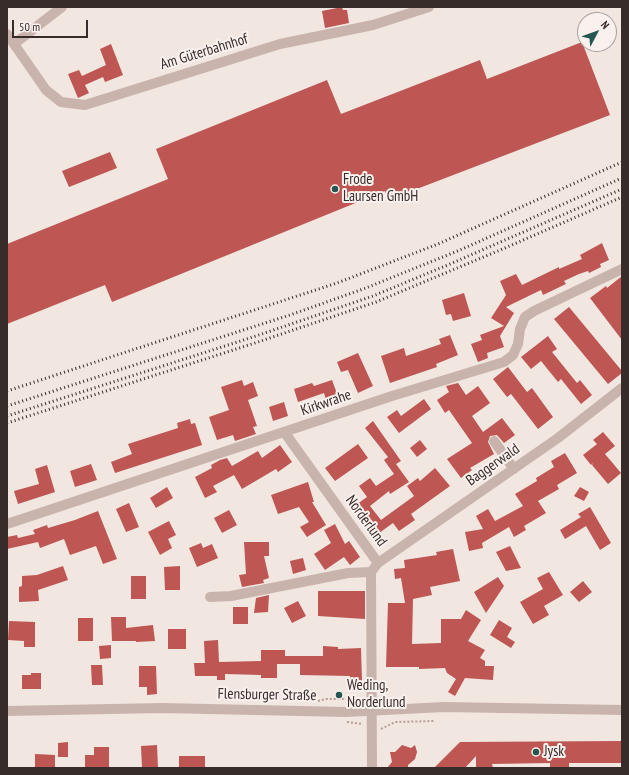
<!DOCTYPE html>
<meta charset="utf-8">
<style>
body{margin:0}
#map{position:relative;width:629px;height:775px;overflow:hidden;background:#f2e6e1;font-family:"PT Sans Narrow",sans-serif}
canvas{display:block}
.frame{position:absolute;inset:0;border:8px solid #382c2b;pointer-events:none}
.north{position:absolute;left:577px;top:12px;width:40px;height:40px;box-sizing:border-box;background:#f9f1ed;border:1px solid #aca29f;border-radius:50%;rotate:49deg;font-size:11px;font-weight:700;line-height:16px;text-align:center;color:#382c2b}
.north::after{content:'';display:block;margin:auto;width:14px;height:18px;background:#235750;clip-path:polygon(50% 0,100% 100%,50% 72%,0 100%)}
.scale{position:absolute;left:12px;top:20px;width:76px;height:18px;box-sizing:border-box;border:2px solid #382c2b;border-top:0;padding-left:5px;font-size:12px;line-height:14px;white-space:nowrap;color:#382c2b;-webkit-text-stroke:3px #f9f1ed;paint-order:stroke}
</style>
<div id="map">
<canvas width="629" height="775"></canvas>
<div class="frame"></div>
<div class="north">N</div>
<div class="scale">50 m</div>
</div>
<script>
const ctx = document.querySelector('canvas').getContext('2d');
ctx.lineJoin = 'round';
function fillPath(path, color) { ctx.fillStyle = color; ctx.fill(path, 'evenodd'); }
const shape = rows => new Path2D(rows.map(r => 'M' + r).join(''));
function stroke(path, color, width, dash) { ctx.strokeStyle = color; ctx.lineWidth = width; ctx.lineCap = dash ? 'butt' : 'round'; ctx.setLineDash(dash || []); ctx.stroke(path); }
function drawText(font, color, halo, rows, align = 'center') {
  ctx.font = font + ' "PT Sans Narrow",sans-serif'; ctx.lineWidth = 4; ctx.setLineDash([]); ctx.textBaseline = 'middle'; ctx.strokeStyle = halo; ctx.fillStyle = color; for (const [text, x, y, turn = 0] of rows) {
    ctx.save(); ctx.translate(x, y); ctx.rotate((+turn || 0) * Math.PI / 180); ctx.textAlign = isNaN(turn) ? turn : align; if (halo) ctx.strokeText(text, 0, 0); ctx.fillText(text, 0, 0); ctx.restore();
  }
}
fillPath(shape([
 [342,7,343,10,347,10,349,23,325,28,322,11],
 [582,42,610,115,388,200,385,191,112,302,105,285,7,324,7,244,168,179,156,149,327,80,341,114,480,60,487,79],
 [111,44,123,75,105,82,103,77,85,85,89,93,78,98,68,74,79,70,82,76,106,65,100,49],
 [110,152,117,168,69,187,62,171],
 [602,243,609,260,600,264,601,267,589,273,588,271,579,274,564,281,566,284,543,295,541,290,506,307,514,313,500,336,504,347,487,353,488,358,478,362,471,344,482,340,480,335,504,326,491,318,506,295,500,281,516,274,522,285,559,267,559,269,582,259,580,255],
 [622,276,622,340,590,298,606,286,607,288],
 [464,293,471,316,453,321,451,314,446,315,442,300],
 [569,307,622,371,622,373,608,384,554,319],
 [450,335,458,355,436,364,437,367,390,383,381,356,404,348,406,356,441,344,439,339],
 [548,336,557,349,552,352,577,383,580,380,592,395,581,404,561,379,558,382,541,361,531,369,521,357],
 [358,353,373,386,358,393,348,370,341,372,337,362],
 [508,367,527,392,532,388,553,417,538,429,511,394,507,397,493,379],
 [242,380,244,386,253,382,258,396,248,400,257,426,253,427,256,434,235,441,233,435,217,440,209,417,229,410,221,387],
 [332,380,339,399,327,403,324,393,298,402,294,389,312,383,314,386],
 [458,383,466,395,478,386,490,403,472,416,483,432,502,418,515,435,504,443,497,435,490,436,488,442,494,454,470,468,472,470,461,478,447,459,472,443,449,410,445,413,437,400,449,392,446,386],
 [424,399,431,409,399,433,387,417,397,410,401,416],
 [284,402,288,416,273,421,269,407],
 [190,419,191,424,195,423,202,445,115,473,111,462,132,454,128,444,178,428,177,423],
 [373,421,401,461,396,464,409,482,390,494,389,491,370,506,381,520,414,496,407,486,418,478,420,481,435,468,450,486,411,514,415,520,399,531,393,523,375,536,353,507,367,497,359,486,370,478,376,486,394,474,384,460,388,457,365,428],
 [603,432,615,446,605,454,621,473,608,484,592,465,593,463,591,465,583,455,597,444,593,440],
 [420,440,427,449,417,457,410,448],
 [358,444,368,458,335,481,325,468],
 [280,445,292,462,278,472,276,469,242,489,234,475,213,486,217,492,205,498,195,477,212,468,211,465,220,460,227,458,232,466,258,451,262,458],
 [565,453,577,473,557,485,559,489,538,501,546,513,524,526,526,530,514,537,509,527,482,543,483,548,469,551,465,532,483,529,476,516,488,509,495,521,523,506,515,494,537,481,536,478,554,467,551,461],
 [91,464,97,480,75,487,70,471],
 [47,465,55,492,18,504,14,491,39,484,35,469],
 [308,482,314,502,312,502,326,525,307,537,300,527,309,522,299,507,278,514,271,495],
 [167,487,173,498,156,508,150,498],
 [580,487,589,492,584,501,574,496],
 [129,503,139,527,126,532,116,509],
 [590,507,611,543,600,550,586,526,565,539,560,530,581,517,578,514],
 [229,510,237,525,222,533,214,518],
 [98,511,117,559,103,564,96,546,70,555,64,539,40,548,38,542,7,549,7,537,17,535,18,538,35,534,33,530,47,525,48,528,75,520],
 [169,521,176,535,168,539,172,548,160,555,148,532],
 [335,524,345,544,349,541,360,557,350,565,344,557,325,570,314,554,331,543,324,530],
 [244,542,269,542,269,556,264,556,269,578,263,580,264,583,242,587,239,575,246,574],
 [201,543,203,548,212,544,218,558,197,567,189,548],
 [510,546,521,568,506,571,496,552],
 [453,549,460,581,430,587,432,595,413,599,412,644,441,643,441,619,461,619,466,610,481,620,468,641,485,650,480,658,485,661,485,666,494,666,493,680,465,678,455,696,448,692,456,679,447,673,445,668,419,669,419,667,386,667,388,603,405,603,401,578,395,579,394,569,405,568,404,560,437,555,436,552],
 [303,558,306,570,293,574,290,561],
 [63,566,68,580,38,590,39,601,19,602,19,587,22,586,22,576,37,575],
 [180,566,180,590,165,590,164,567],
 [549,572,563,595,544,606,549,615,533,624,520,602,543,589,537,578],
 [131,576,146,576,146,599,131,599],
 [498,577,504,586,486,613,474,592],
 [583,581,592,592,579,602,570,592],
 [318,591,365,591,365,619,318,616],
 [269,595,268,612,254,613,256,598],
 [298,601,306,616,292,623,284,608],
 [233,607,248,607,248,624,233,624],
 [111,617,126,617,126,628,153,625,155,641,136,642,136,641,112,641],
 [78,618,93,618,93,641,78,641],
 [499,620,512,628,507,637,515,642,511,648,490,635],
 [9,621,35,622,35,647,24,647,24,641,8,640],
 [168,629,186,629,186,649,168,649],
 [218,640,219,662,261,661,261,650,285,650,285,656,323,656,323,646,338,647,338,649,361,648,362,681,351,682,350,676,300,675,300,664,277,664,277,678,261,678,261,675,225,674,225,680,217,680,217,676,195,676,194,663,205,663,204,641],
 [111,645,111,658,100,659,99,646],
 [91,665,102,665,103,685,92,685],
 [139,666,156,666,157,694,147,695,147,687,139,687],
 [31,673,41,673,41,689,22,689,22,675,31,675],
 [622,741,622,763,569,763,569,768,550,768,550,763,492,764,493,768,476,768,476,756,465,768,434,768,460,742],
 [68,742,68,757,58,757,58,743],
 [157,745,158,768,142,768,141,746],
 [402,745,411,748,415,745,417,752,415,759,408,765,408,768,387,768,392,762,390,752,395,752],
 [94,747,109,747,109,768,85,768,85,755,94,755],
 [35,754,55,755,55,768,35,768],
 [179,756,205,756,205,768,179,768]
]), '#be5653');
stroke(shape([
 [318,701,326,699,363,699],
 [347,722,363,724],
 [381,729,395,722,434,721]
]), '#b59e97', 2, [2, 2]);
stroke(shape([
 [7,34,46,90,61,102,85,105,280,44,373,25,429,7],
 [14,44,62,7],
 [285,433,378,563,371,572,372,768],
 [494,441,514,469],
 [7,524,392,396,504,362,513,355,518,344,520,329,525,317,534,311,622,269],
 [378,563,558,438,622,388],
 [210,597,231,596,348,573,371,572],
 [7,711,162,708,346,712,444,707,622,710]
]), '#c9b4ad', 10);
stroke(shape([
 [7,391,337,283,438,244,622,162],
 [7,406,290,315,366,288,460,250,622,178],
 [7,416,256,336,373,296,450,264,622,189],
 [7,423,258,342,376,302,505,248,622,197]
]), '#382c2b', 3, [1, 3]);
for (const [x, y, r, color] of [
 [335,189,4,"#235750"],
 [339,695,4,"#235750"],
 [536,752,4,"#235750"]
]) { const dot = new Path2D(); dot.arc(x, y, r, 0, 2 * Math.PI); ctx.fillStyle = color; ctx.fill(dot); stroke(dot, '#f9f1ed', 1.5); }
drawText('15px', '#382c2b', '#f9f1ed', [
 ["Am Güterbahnhof",204,52,-17],
 ["Kirkwrahe",326,403,-19],
 ["Baggerwald",493,465,-35],
 ["Norderlund",366,521,54],
 ["Flensburger Straße",267,695,1]
]);
drawText('15px', '#382c2b', '#f9f1ed', [
 ["Frode",343,180],
 ["Laursen GmbH",343,197],
 ["Weding,",347,686],
 ["Norderlund",347,703],
 ["Jysk",544,752]
], 'left');
</script>
